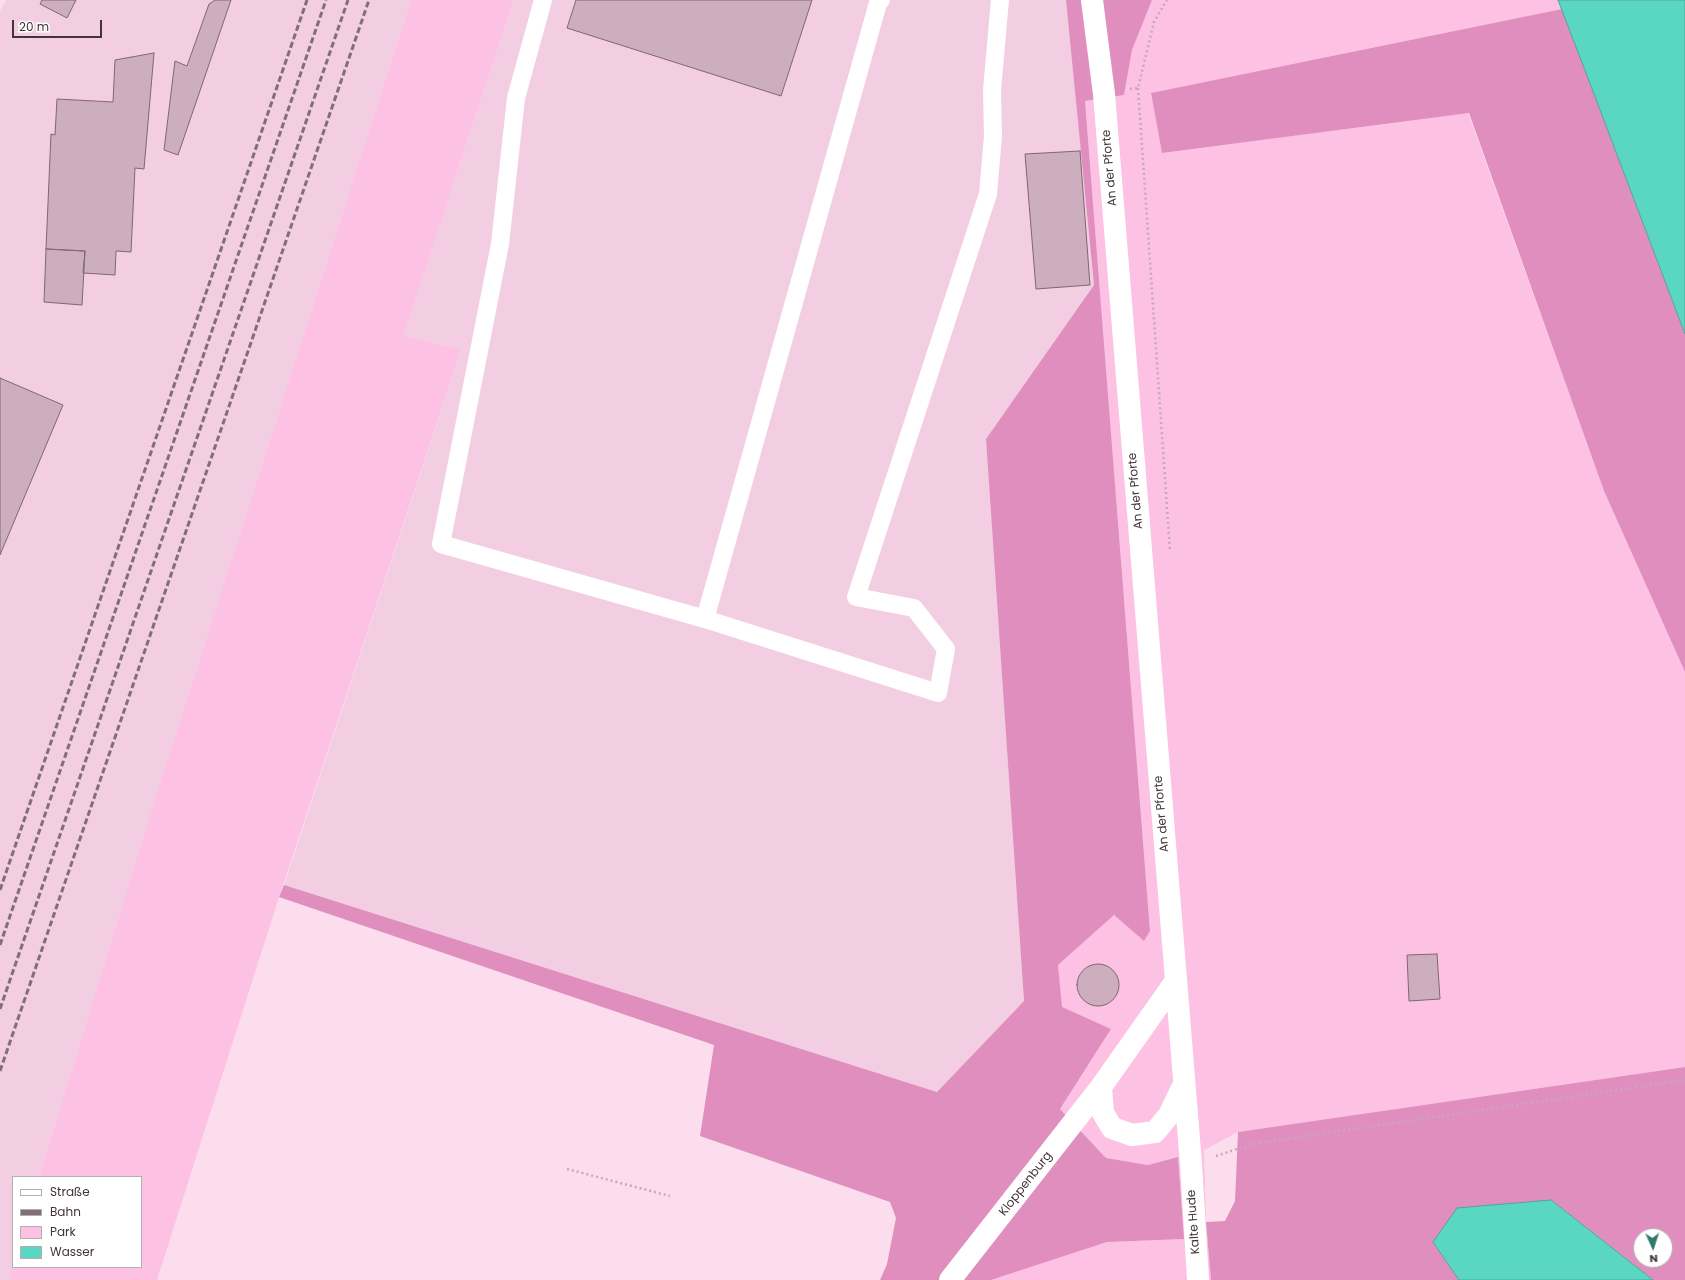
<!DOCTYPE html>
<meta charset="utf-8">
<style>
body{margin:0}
#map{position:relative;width:1685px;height:1280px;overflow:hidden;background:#fcddee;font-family:Poppins,sans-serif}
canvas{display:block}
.legend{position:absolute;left:12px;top:1176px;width:130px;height:92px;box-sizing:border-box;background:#fff;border:1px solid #b3aeb1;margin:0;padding:5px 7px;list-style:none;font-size:12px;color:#41353b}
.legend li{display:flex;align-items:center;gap:8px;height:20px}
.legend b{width:20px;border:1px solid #b3aeb1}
.north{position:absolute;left:1633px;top:1228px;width:40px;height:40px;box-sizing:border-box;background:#fff;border:1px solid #b3aeb1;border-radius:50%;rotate:177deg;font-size:11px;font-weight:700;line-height:16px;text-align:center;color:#41353b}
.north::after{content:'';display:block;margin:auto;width:14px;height:18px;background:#32786c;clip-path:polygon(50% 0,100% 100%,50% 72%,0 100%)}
.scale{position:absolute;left:12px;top:20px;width:90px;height:18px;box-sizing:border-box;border:2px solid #41353b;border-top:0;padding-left:5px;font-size:12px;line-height:14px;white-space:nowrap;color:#41353b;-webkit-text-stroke:3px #fff;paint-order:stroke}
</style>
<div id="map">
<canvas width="1685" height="1280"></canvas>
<ul class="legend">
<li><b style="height:5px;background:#fff"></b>Straße</li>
<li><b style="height:5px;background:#816f78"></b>Bahn</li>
<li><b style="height:11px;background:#fdc1e3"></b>Park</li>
<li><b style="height:11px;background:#59d7c3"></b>Wasser</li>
</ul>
<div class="north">N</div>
<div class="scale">20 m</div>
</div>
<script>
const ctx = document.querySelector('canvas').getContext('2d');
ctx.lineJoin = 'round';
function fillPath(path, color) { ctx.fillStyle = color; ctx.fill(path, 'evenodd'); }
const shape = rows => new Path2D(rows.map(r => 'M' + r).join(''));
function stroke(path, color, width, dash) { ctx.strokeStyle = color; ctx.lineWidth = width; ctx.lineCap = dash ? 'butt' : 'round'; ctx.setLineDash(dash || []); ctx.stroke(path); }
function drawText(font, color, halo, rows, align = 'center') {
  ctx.font = font + ' Poppins,sans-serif'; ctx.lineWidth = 3.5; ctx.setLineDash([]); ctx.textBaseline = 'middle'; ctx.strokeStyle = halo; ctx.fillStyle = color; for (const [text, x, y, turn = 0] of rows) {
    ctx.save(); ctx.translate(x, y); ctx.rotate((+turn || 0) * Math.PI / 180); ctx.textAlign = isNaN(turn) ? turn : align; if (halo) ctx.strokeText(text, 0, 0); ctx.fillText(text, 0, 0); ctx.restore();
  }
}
fillPath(shape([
 [6,0,411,0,147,827,39,1177,13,1177,13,1262,9,1280,0,1280,0,11],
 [514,0,1066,0,1094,285,986,439,1024,1001,937,1092,284,885,461,351,403,336]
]), '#f3cee2');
fillPath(shape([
 [411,0,514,0,403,336,461,350,279,897,157,1280,9,1280,13,1262,13,1267,141,1267,141,1177,39,1177,149,819],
 [1152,0,1558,0,1562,9,1151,93,1162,153,1468,113,1604,491,1685,672,1685,1067,1238,1132,1204,1150,1206,1222,1211,1280,991,1280,1107,1242,1184,1239,1178,1157,1148,1165,1106,1158,1060,1109,1111,1029,1061,1007,1058,965,1114,915,1144,941,1150,930,1085,101,1124,95,1132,50]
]), '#fdc1e3');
fillPath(shape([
 [1066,0,1152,0,1132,50,1124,95,1085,101,1150,931,1144,941,1114,915,1058,965,1062,1007,1111,1029,1060,1109,1106,1158,1148,1165,1178,1157,1184,1239,1107,1242,991,1280,880,1280,887,1264,896,1218,890,1202,700,1136,714,1045,279,897,284,885,937,1092,1024,1001,986,439,1094,285],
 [1562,9,1685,334,1685,672,1604,491,1469,113,1162,153,1151,93],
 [1685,1067,1685,1280,1653,1280,1551,1200,1433,1242,1459,1280,1211,1280,1206,1222,1225,1221,1235,1201,1238,1132],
 [1641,1236,1665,1236,1665,1260,1641,1260]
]), '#df8ebe');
const water = shape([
 [1558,0,1685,0,1685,334,1591,86,1558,0],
 [1551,1200,1653,1280,1459,1280,1433,1242,1457,1208,1551,1200]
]);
fillPath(water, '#59d7c3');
stroke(water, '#52a69a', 1);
const building = shape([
 [42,0,76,0,67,18,40,4,42,0],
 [215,0,231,0,178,155,164,150,175,61,187,66,209,4,215,0],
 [576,0,812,0,781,96,567,28,576,0],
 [154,53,144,169,135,168,131,252,116,251,115,275,83,273,85,251,46,249,51,134,55,135,57,99,113,102,115,60,154,53],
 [1080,151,1090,285,1036,289,1025,154,1080,151],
 [46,249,85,251,82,305,44,302,46,249],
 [0,378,63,405,0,555,0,378],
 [1437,954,1440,999,1409,1001,1407,955,1437,954],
 '1077 985a21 21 0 1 1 42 0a21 21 0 1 1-42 0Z'
]);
fillPath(building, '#ccaebf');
stroke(building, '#816675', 1);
stroke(shape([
 [1138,88,1170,551],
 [1130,89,1138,88,1154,22,1167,0],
 [1216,1156,1252,1144,1685,1080],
 [567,1169,670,1196]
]), '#c4aab8', 2.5, [2, 3]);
stroke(shape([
 [543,0,516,98,500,244,441,544,705,619],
 [881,0,878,3,705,619,938,693,946,649,914,608,856,597,988,194,993,136,992,90,1000,0]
]), '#fff', 18);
stroke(shape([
 [1092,0,1104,94,1191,1164,1198,1280],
 [1175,982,1101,1087,1103,1113,1112,1128,1132,1135,1155,1132,1169,1115,1183,1086],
 [950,1280,1101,1087]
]), '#fff', 22);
stroke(shape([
 [0,890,307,0],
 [0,945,326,0],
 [0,1009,348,0],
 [0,1071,369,0]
]), '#816f78', 3, [6, 3]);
drawText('12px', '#41353b', '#fff', [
 ["An der Pforte",1110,168,-95],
 ["An der Pforte",1136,491,-95],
 ["An der Pforte",1162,814,-95],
 ["Kloppenburg",1026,1184,-52],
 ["Kalte Hude",1194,1222,-94]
]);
</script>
